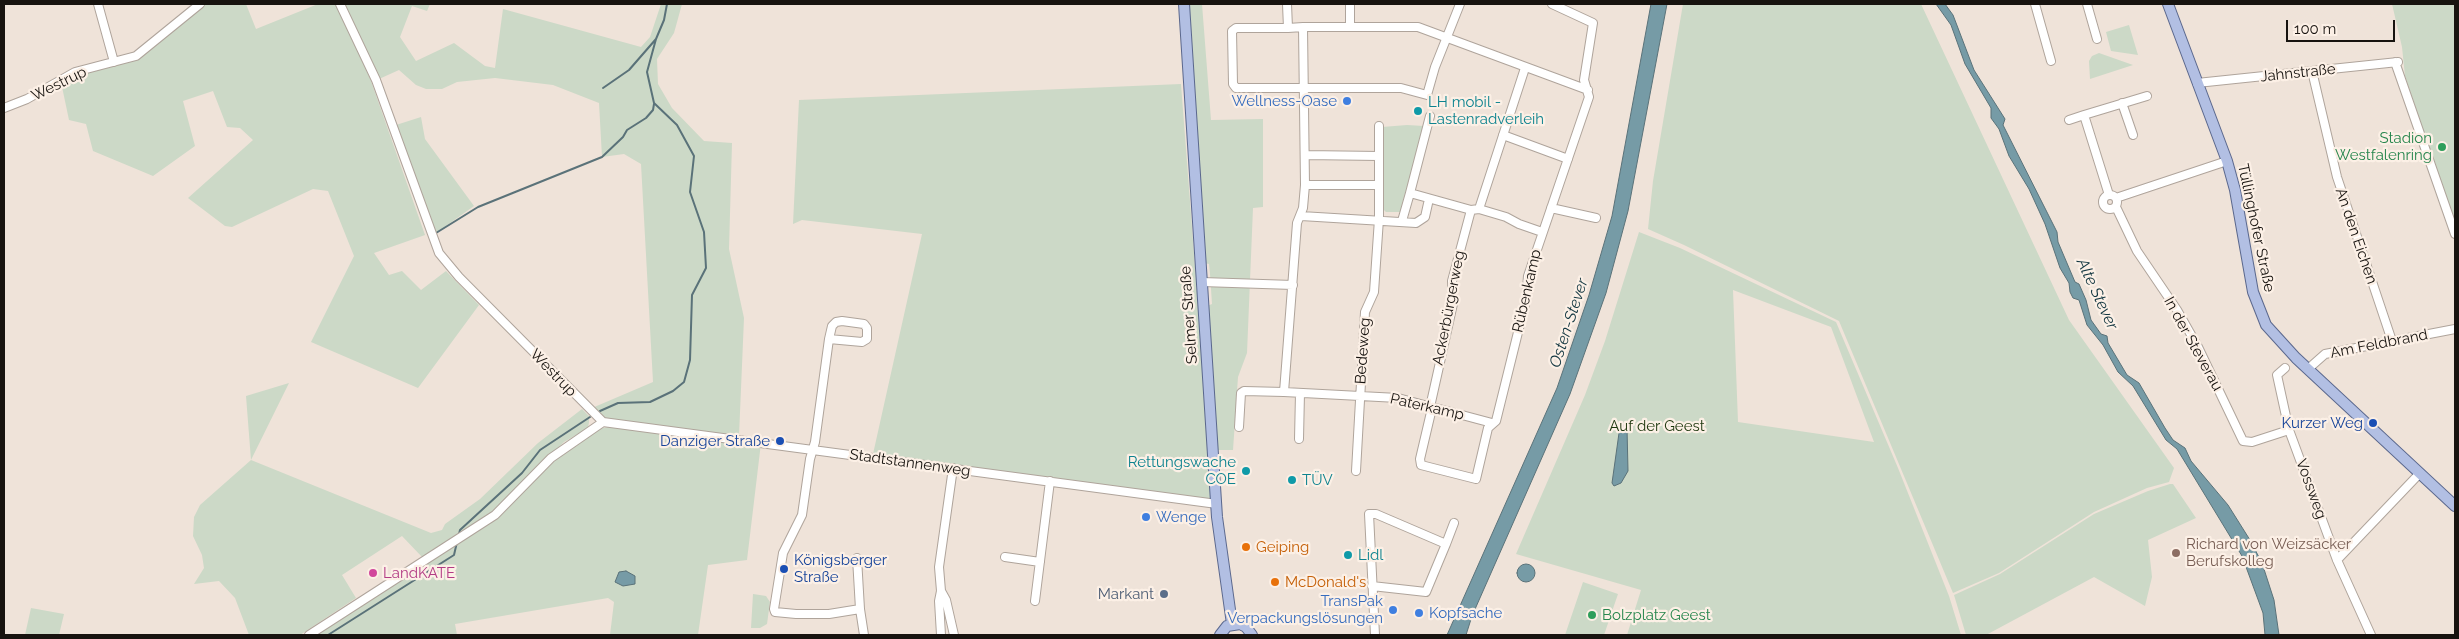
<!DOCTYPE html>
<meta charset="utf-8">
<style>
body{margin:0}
#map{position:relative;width:2459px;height:639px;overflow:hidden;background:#efe3d9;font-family:Raleway,sans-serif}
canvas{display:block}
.frame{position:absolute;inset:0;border:5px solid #17130f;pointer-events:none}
.scale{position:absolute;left:2286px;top:20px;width:109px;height:22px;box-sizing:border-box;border:2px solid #17130f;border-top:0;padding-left:6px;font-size:15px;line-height:18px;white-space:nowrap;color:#17130f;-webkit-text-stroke:4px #fcf0e6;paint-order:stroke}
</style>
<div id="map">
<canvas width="2459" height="639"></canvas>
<div class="frame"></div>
<div class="scale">100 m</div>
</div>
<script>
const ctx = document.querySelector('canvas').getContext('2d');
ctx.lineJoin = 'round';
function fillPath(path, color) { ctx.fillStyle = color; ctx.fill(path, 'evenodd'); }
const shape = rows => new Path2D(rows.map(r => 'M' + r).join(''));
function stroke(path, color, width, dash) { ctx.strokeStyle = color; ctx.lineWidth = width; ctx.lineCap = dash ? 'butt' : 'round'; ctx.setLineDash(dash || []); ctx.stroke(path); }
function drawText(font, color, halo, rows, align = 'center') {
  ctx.font = font + ' Raleway,sans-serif'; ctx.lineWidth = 4.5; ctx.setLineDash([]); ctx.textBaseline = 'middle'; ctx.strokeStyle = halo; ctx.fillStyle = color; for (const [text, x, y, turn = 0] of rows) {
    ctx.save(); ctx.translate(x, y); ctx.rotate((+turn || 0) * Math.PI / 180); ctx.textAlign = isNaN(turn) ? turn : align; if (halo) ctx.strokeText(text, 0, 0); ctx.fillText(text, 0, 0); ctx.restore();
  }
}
fillPath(shape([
 [203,4,246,4,256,29,318,4,430,4,427,11,412,6,400,37,416,61,454,43,485,66,495,68,503,9,641,47,650,37,661,4,682,4,674,33,657,59,658,84,672,108,704,141,732,143,729,249,744,318,739,436,605,419,592,408,653,382,641,164,624,154,602,157,599,103,553,85,495,78,457,82,442,89,426,89,416,85,399,70,379,79,365,48,357,48,371,81,425,235,374,253,389,275,402,271,421,290,446,271,479,305,418,388,311,342,354,256,328,191,313,189,232,227,225,226,188,198,253,140,240,128,227,127,213,91,183,101,195,146,153,176,93,151,86,124,69,120,61,82,137,57],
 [1188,4,1202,4,1211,120,1263,119,1263,207,1253,208,1247,353,1238,377,1233,450,1216,450,1207,306,1212,304,1210,274,1209,264,1204,263],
 [1683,4,1921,4,2069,320,2174,468,2169,482,2147,488,2094,512,1999,573,1953,593,1839,321,1684,245,1648,229,1653,181],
 [2392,4,2455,4,2455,217,2453,218,2405,76,2402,47],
 [2129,25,2138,55,2111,51,2106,32],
 [2099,53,2133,65,2090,79,2089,61,2092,56],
 [1181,84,1213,501,873,454,922,234,802,220,793,224,799,100],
 [421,117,425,139,474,206,436,233,396,125],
 [1407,125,1424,126,1400,212,1386,212,1381,207,1382,127],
 [1639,232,1680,248,1836,322,1898,468,1949,596,1961,635,1627,635,1641,590,1516,554,1585,395,1605,341],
 [1733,290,1831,327,1874,442,1738,422],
 [289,383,251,460,431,533,442,530,445,524,480,499,538,443,582,409,589,416,589,422,588,428,564,442,492,513,456,538,422,557,402,536,342,575,356,598,300,635,249,635,235,598,219,581,194,584,204,568,202,555,193,536,194,517,200,505,251,460,246,396],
 [608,427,761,443,747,560,708,565,698,635,610,635,614,602,608,598,455,624,457,635,317,635,496,518,567,449,598,429],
 [2170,484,2173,484,2196,518,2148,540,2152,577,2145,606,2094,577,1986,635,1966,635,1954,595,2000,574,2094,514,2148,491],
 [1583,582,1618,594,1604,635,1565,635],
 [753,594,766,596,770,602,767,624,760,628,751,628],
 [31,608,64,614,59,635,25,635]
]), '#ccd9c7');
const water = shape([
 [1651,4,1667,4,1628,211,1606,293,1570,394,1472,616,1466,635,1447,635,1557,388,1589,295,1612,216,1651,4],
 [1936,4,1945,4,1953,15,1974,70,2005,119,2003,125,2057,232,2058,242,2075,282,2079,284,2086,300,2091,320,2101,334,2107,336,2108,343,2127,375,2139,383,2165,428,2173,440,2185,448,2191,461,2228,505,2250,540,2262,563,2274,600,2279,635,2265,635,2263,613,2242,556,2177,449,2166,440,2133,386,2118,372,2103,345,2087,325,2079,300,2073,298,2070,292,2069,283,2060,268,2045,224,2029,189,2009,156,1999,129,1991,118,1991,108,1965,64,1951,25,1936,4],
 [1624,425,1627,428,1628,471,1621,483,1614,486,1612,483,1620,426,1624,425],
 '1517 573a9 9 0 1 1 18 0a9 9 0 1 1-18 0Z',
 [626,571,635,576,635,584,623,586,615,582,619,572,626,571]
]);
fillPath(water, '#769ba6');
stroke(water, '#5a7279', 1);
stroke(shape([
 [603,88,629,70,656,39,664,20,667,4],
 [436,233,478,207,602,157,623,137,627,130,646,118,653,110,654,104],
 [600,411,618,403,650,402,673,391,684,382,690,360,692,295,706,268,704,232,690,192,694,156,677,125,654,103,647,72,656,39],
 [459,534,460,530,522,473,540,450,590,417],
 [328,635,454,555,457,542]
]), '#5a7279', 2);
const minor = shape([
 [98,4,114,62],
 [340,4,376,80,439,253,459,277,603,422],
 [1287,4,1288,28,1303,27,1305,185,1303,208,1297,223,1284,392,1398,398,1492,423],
 [1350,4,1350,27],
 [2035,4,2051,61],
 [2087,4,2097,39],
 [1303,27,1418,27,1588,90],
 [1288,28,1236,28,1232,31,1233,84,1236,88,1401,88,1427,95,1435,67,1460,4],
 [2395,62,2455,234],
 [2312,71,2337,177,2392,341],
 [2197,83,2398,62],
 [2122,103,2133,135],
 [4,108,27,99,75,72,136,56,200,4],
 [2069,120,2084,115],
 [1503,135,1568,159],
 [1305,155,1379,156],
 [1305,185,1379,185],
 [1410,193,1430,116],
 '2103 202a7 7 0 1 1 14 0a7 7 0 1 1-14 0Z',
 [2109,195,2084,115,2147,96],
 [2116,198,2227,161],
 [2116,207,2137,251,2177,310,2198,347,2243,441,2252,442,2289,430],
 [1551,208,1596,218],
 [1479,209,1525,68],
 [1301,216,1416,223,1425,217,1429,199],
 [1402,221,1410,193,1471,210,1479,209,1506,217,1519,224,1542,232],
 [1202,282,1293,285],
 [829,339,862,342,867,339,867,328,864,324,842,321,836,322,832,326,829,339,815,442,810,459,802,515,783,553,774,609,775,612,796,614,829,614,860,609,864,635],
 [2285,368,2277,375,2289,430,2337,560,2371,635],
 [2308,369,2325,354,2455,329],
 [1430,407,1453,304,1452,281,1471,210],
 [1432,408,1420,459,1421,465,1476,479,1488,428,1496,421,1498,413,1526,300,1528,276,1589,97,1584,80,1593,23,1552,4],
 [603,422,1217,504],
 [1239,427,1241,393,1244,391,1284,392],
 [1299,439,1300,393],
 [1356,471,1365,312,1374,292,1379,219,1379,126],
 [1446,544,1454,523],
 [1005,557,1040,562],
 [857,558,860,609],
 [2337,560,2420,473],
 [1372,586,1426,592,1446,544,1376,514,1369,514,1375,635],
 [941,591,946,600,954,635],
 [1035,601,1050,481],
 [309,635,495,515,551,458,603,422],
 [941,635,939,601,941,591,939,567,953,468]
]);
const major = shape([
 [1184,4,1217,517,1232,624],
 [2168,4,2227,161,2235,190,2253,292,2266,325,2296,358,2455,506],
 [1220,635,1227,626,1240,624,1246,627,1252,635]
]);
stroke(minor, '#afa49b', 10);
stroke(major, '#5b688d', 12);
stroke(minor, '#fff', 8);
stroke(major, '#b2bfe3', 10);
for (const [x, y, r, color] of [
 [1347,101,5,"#3f7fe0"],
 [1418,111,5,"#0f9aa8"],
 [2442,147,5,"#2e9e5b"],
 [2373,423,5,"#1a4fb4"],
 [780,441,5,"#1a4fb4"],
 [1246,471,5,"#0f9aa8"],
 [1292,480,5,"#0f9aa8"],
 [1146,517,5,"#3f7fe0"],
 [1246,547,5,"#e8710a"],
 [2176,553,5,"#8d6e63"],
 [1348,555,5,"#0f9aa8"],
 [784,569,5,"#1a4fb4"],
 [373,573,5,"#d1479c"],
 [1275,582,5,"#e8710a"],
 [1164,594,5,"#5c6f8a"],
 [1393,610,5,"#3f7fe0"],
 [1419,613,5,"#3f7fe0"],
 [1592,615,5,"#2e9e5b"]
]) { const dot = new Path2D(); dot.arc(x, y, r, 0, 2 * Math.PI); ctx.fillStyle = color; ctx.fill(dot); stroke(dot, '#fcf0e6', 2); }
drawText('15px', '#17130f', '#fcf0e6', [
 ["Jahnstraße",2298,73,-6],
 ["Westrup",59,84,-26],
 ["Tüllinghofer Straße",2256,228,78],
 ["An den Eichen",2356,236,71],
 ["Rübenkamp",1527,291,-77],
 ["Ackerbürgerweg",1449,308,-79],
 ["Selmer Straße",1189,315,-94],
 ["In der Steverau",2193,344,61],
 ["Am Feldbrand",2379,344,-11],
 ["Bedeweg",1363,351,-86],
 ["Westrup",553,373,46],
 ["Paterkamp",1427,407,13],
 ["Stadtstannenweg",910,463,8],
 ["Vossweg",2311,489,70]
]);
drawText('15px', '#366cbe', '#fcf0e6', [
 ["Wellness-Oase",1337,101],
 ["Wenge",1156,517,"left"],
 ["TransPak",1383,601],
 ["Verpackungslösungen",1383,618],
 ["Kopfsache",1429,613,"left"]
], 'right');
drawText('15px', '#0d838f', '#fcf0e6', [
 ["LH mobil -",1428,102],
 ["Lastenradverleih",1428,119],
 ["Rettungswache",1236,462,"right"],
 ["COE",1236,479,"right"],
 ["TÜV",1302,480],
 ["Lidl",1358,555]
], 'left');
drawText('15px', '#27864d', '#fcf0e6', [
 ["Stadion",2432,138],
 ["Westfalenring",2432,155],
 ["Bolzplatz Geest",1602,615,"left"]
], 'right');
drawText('15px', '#164399', '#fcf0e6', [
 ["Kurzer Weg",2363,423],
 ["Danziger Straße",770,441],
 ["Königsberger",794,560,"left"],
 ["Straße",794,577,"left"]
], 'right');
drawText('15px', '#1c360c', '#fcf0e6', [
 ["Auf der Geest",1657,426]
]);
drawText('15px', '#785e54', '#fcf0e6', [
 ["Richard von Weizsäcker",2186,544],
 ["Berufskolleg",2186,561]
], 'left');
drawText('15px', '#c56008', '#fcf0e6', [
 ["Geiping",1256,547],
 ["McDonald's",1285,582]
], 'left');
drawText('15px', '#b23c85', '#fcf0e6', [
 ["LandKATE",383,573]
], 'left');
drawText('15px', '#4e5e75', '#fcf0e6', [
 ["Markant",1154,594]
], 'right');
drawText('italic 16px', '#123640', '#fcf0e6', [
 ["Alte Stever",2097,294,65],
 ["Osten-Stever",1569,323,-72]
]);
</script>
